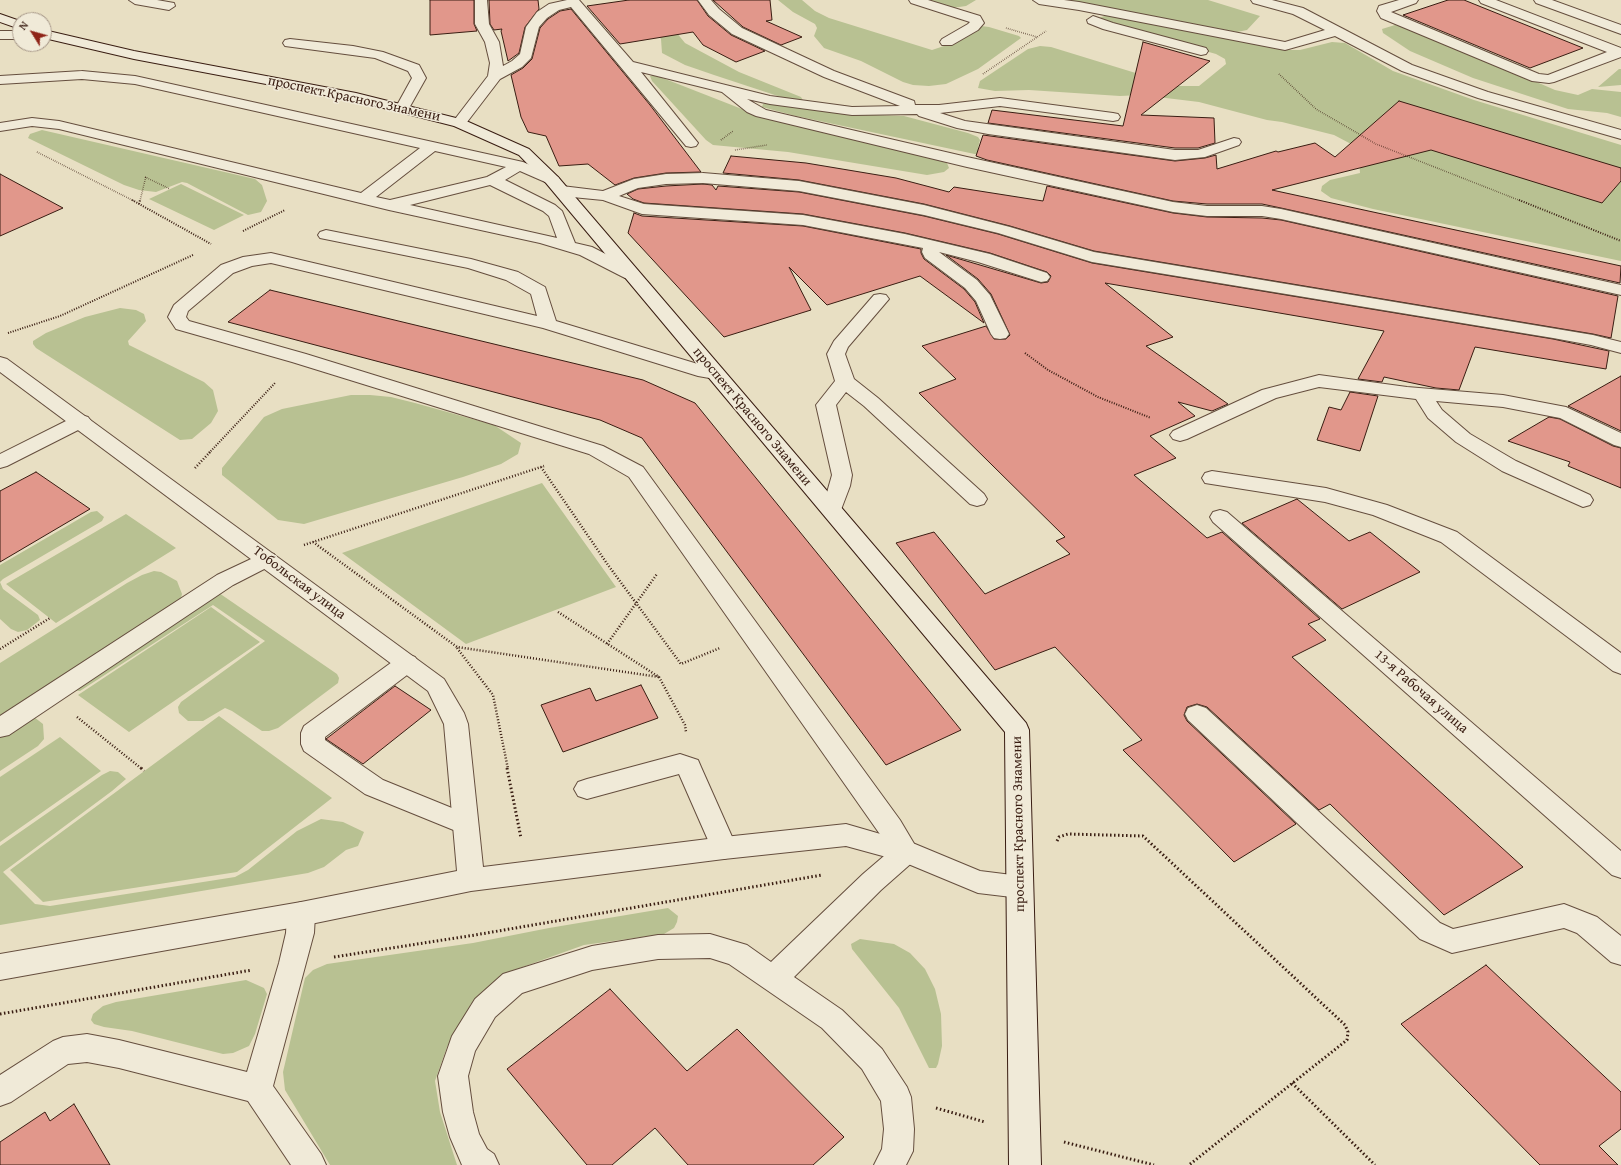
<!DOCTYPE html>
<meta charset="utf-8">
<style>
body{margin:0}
#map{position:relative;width:1621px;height:1165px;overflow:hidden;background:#e8dfc3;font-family:"Gentium Book Plus",serif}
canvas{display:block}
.north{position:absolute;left:12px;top:12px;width:40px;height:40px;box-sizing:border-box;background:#f0ead8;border:1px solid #a79889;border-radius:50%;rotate:307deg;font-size:11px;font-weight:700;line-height:16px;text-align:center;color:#391d12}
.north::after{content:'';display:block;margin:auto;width:14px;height:18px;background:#8f2418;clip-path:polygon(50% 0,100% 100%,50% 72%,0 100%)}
</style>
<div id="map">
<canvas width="1621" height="1165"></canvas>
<div class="north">N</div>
</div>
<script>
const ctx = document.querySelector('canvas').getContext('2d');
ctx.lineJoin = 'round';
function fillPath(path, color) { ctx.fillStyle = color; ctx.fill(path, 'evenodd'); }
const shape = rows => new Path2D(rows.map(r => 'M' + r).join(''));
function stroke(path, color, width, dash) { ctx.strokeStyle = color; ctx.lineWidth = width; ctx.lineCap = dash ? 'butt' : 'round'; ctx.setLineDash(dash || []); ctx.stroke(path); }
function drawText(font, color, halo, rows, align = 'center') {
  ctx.font = font + ' "Gentium Book Plus",serif'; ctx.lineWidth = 3; ctx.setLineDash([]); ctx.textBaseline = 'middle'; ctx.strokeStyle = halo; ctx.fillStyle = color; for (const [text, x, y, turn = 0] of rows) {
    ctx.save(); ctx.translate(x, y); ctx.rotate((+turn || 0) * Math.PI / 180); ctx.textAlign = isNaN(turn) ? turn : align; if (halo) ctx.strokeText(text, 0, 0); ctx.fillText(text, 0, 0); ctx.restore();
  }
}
fillPath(shape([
 [635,0,650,0,685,43,739,72,801,97,804,102,793,101,714,75,685,65,662,53,661,39],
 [778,0,802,0,815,11,829,18,932,50,953,43,981,26,989,27,1019,36,1021,38,978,69,946,84,929,86,913,85,903,82,861,61,824,48,814,36,817,28,815,24,793,12],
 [923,0,976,0,966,6,952,8],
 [1066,0,1208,0,1260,16,1247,30,1237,32],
 [1107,15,1291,50,1300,50,1332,42,1345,43,1393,71,1474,100,1621,145,1621,261,1373,209,1331,198,1321,191,1322,186,1330,180,1360,173,1359,158,1353,145,1334,135,1282,122,1267,120,1199,102,1141,95,1120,96,1029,90,995,91,978,88,980,81,1028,49,1040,46,1051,47,1178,86,1199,86,1226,64,1225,59,1216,54,1100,21,1099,18],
 [1395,25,1410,27,1555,90,1578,95,1592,89,1621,92,1621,117,1607,113,1568,109,1473,78,1410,51,1383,33,1382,29],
 [1619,69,1621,69,1621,85,1598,87],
 [655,75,747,111,936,156,947,163,949,168,944,172,927,175,788,152,713,145,706,140,652,81,650,76],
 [768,103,847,114,904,116,968,133,978,137,980,140,978,148,982,151,1172,196,796,116,762,107,763,104],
 [42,130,255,179,262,185,267,201,261,212,248,215,187,183,182,182,156,192,139,190,124,185,28,138,30,134],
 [181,184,244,215,214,230,149,199],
 [120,308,136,310,144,314,146,321,128,341,129,345,204,382,213,390,218,411,211,423,192,439,180,440,36,348,33,344,33,341,46,333,85,317],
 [370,395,391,397,415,403,494,425,521,443,518,454,501,464,463,477,304,524,278,520,222,475,222,468,264,417,282,409,351,395],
 [542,483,616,587,466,644,342,553],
 [97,511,104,517,102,521,3,579,0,582,3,589,38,615,40,620,27,630,18,632,11,629,0,619,0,565,91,512],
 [126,514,176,548,56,623,6,584],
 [154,571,161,572,177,581,182,594,180,602,0,722,0,663,127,583,142,575],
 [219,593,337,674,339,678,338,683,278,728,269,731,262,731,232,711,225,708,203,721,188,721,179,713,178,707,181,702,265,641,213,605,80,691,71,690],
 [211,607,260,642,129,732,78,695],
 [219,716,332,798,237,872,43,902,10,870],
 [34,717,43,724,44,739,38,746,0,771,0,734],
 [60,737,101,771,0,842,0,777],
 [110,771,118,772,126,779,112,791,3,872,35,904,50,906,235,877,248,870,297,831,321,819,343,822,364,832,358,846,346,850,324,867,308,873,0,925,0,846,102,775],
 [668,908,678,916,677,922,674,928,664,934,584,945,503,974,471,1004,447,1047,435,1081,440,1112,457,1165,330,1165,285,1090,283,1072,305,978,313,970,327,964,473,943,549,928],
 [860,939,894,944,910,953,925,969,935,989,941,1014,942,1046,938,1064,936,1068,929,1068,899,1008,852,949,851,944],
 [246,980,264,988,267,994,255,1034,249,1046,233,1053,223,1054,132,1031,104,1027,94,1024,91,1020,93,1014,103,1006,116,1002]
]), '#b8c192');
const building = shape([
 [430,0,474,0,474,24,477,31,430,35,430,0],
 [489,0,538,0,539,9,525,27,519,53,508,61,501,31,502,29,494,30,490,24,489,0],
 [629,0,697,0,708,16,731,35,765,51,736,62,703,45,693,32,620,44,587,6,629,0],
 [713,0,770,0,772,20,766,21,802,37,781,45,743,27,713,0],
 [1448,0,1464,0,1583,48,1530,68,1403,15,1448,0],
 [571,9,650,105,701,172,666,173,634,178,615,185,588,164,559,166,546,136,528,132,521,117,511,75,523,68,532,59,540,28,548,19,560,11,571,9],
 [1143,42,1210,61,1141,115,1214,118,1215,143,1198,148,1175,148,988,123,992,110,1123,126,1143,42],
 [1399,101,1621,168,1621,181,1602,203,1431,150,1272,190,1621,266,1620,283,1281,208,1262,204,1207,204,1173,201,987,160,976,156,983,135,1175,161,1205,158,1216,155,1217,169,1276,151,1278,152,1315,143,1335,157,1399,101],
 [731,156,806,163,896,178,949,192,954,187,1043,201,1047,186,1173,213,1207,217,1262,218,1281,220,1618,296,1611,338,1593,334,1094,251,1010,226,924,204,799,180,723,173,731,156],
 [0,174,63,208,0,236,0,174],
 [703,184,712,185,716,190,718,186,799,192,924,216,998,234,1092,263,1553,339,1609,351,1606,369,1475,347,1459,390,1436,388,1384,377,1382,382,1358,379,1384,331,1105,283,1173,337,1146,346,1228,404,1212,411,1178,402,1195,416,1150,436,1176,458,1134,475,1207,538,1222,532,1320,619,1308,624,1326,640,1292,657,1523,867,1444,915,1330,804,1319,810,1207,707,1197,704,1187,707,1184,715,1187,721,1296,824,1234,862,1123,750,1142,740,1055,647,995,670,896,543,934,532,985,594,1070,554,1056,541,1065,537,919,393,956,379,922,346,986,326,994,339,1006,339,1010,335,991,294,978,279,946,255,1041,283,1048,282,1051,276,1047,272,990,253,905,233,803,214,644,203,633,199,627,194,638,189,666,186,703,184],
 [634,213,642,216,803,226,921,249,921,253,924,259,964,289,975,302,984,323,920,276,827,305,789,267,811,310,724,337,628,233,634,213],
 [270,290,643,380,695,403,961,730,886,765,642,438,600,420,228,322,270,290],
 [1621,376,1621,431,1568,406,1621,376],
 [1350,392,1378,396,1360,451,1317,440,1329,407,1341,410,1350,392],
 [1549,417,1560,419,1613,446,1621,448,1621,488,1568,466,1570,462,1508,441,1549,417],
 [36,472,90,509,0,562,0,491,36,472],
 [1297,499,1349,541,1370,532,1420,572,1342,609,1242,523,1297,499],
 [641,685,658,718,563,752,541,705,590,688,596,701,641,685],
 [395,686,431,710,363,764,326,739,395,686],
 [1486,965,1621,1092,1621,1129,1599,1146,1618,1165,1540,1165,1401,1024,1486,965],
 [610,989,687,1071,737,1029,844,1137,813,1165,688,1165,655,1128,612,1165,587,1165,507,1069,610,989],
 [74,1104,110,1165,0,1165,0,1142,45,1112,50,1121,74,1104]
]);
fillPath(building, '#e1978b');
stroke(building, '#391d12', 1);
const service = shape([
 [129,0,157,0,174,3,175,6,169,10,135,4,129,0],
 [475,0,487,0,489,24,499,42,503,66,512,61,520,54,526,27,537,12,549,4,567,0,579,0,633,62,770,96,852,107,900,106,824,77,732,34,709,15,698,0,711,0,719,9,742,28,834,71,914,101,915,105,939,105,1000,98,1113,113,1118,114,1120,117,1118,120,1113,121,1000,106,940,113,965,121,1175,150,1198,150,1234,138,1239,139,1241,142,1239,145,1205,157,1175,160,988,134,957,128,919,116,917,114,852,115,770,104,747,99,766,110,967,157,1173,202,1207,206,1262,206,1281,209,1621,285,1621,295,1281,219,1262,216,1207,216,1173,212,967,167,756,116,747,112,722,92,641,72,698,143,696,146,691,147,686,146,571,7,559,10,547,18,539,27,531,58,522,67,500,79,464,126,454,126,452,123,488,76,490,63,485,42,475,24,475,0],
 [909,0,928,0,980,16,984,23,978,30,952,45,942,45,940,42,942,39,968,24,970,22,911,3,909,0],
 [1033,0,1064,0,1079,2,1285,42,1325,30,1293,14,1253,3,1251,0,1272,0,1303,8,1412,65,1488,92,1621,130,1621,139,1478,98,1402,71,1335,36,1285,50,1079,10,1039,4,1033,0],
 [1399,0,1418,0,1416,3,1391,12,1539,74,1548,75,1607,52,1481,3,1479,0,1496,0,1621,48,1621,57,1554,82,1549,83,1532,81,1381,18,1377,11,1379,6,1399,0],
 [1093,16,1113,23,1206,48,1208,51,1206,54,1201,55,1103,29,1088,23,1087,20,1093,16],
 [0,31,20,31,20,39,0,39,0,31],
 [290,39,353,46,383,52,419,65,426,78,408,110,398,110,396,107,412,78,408,71,375,58,285,46,283,43,285,40,290,39],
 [82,71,135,76,523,162,558,177,560,180,558,183,552,185,520,171,505,180,555,205,562,211,575,243,592,247,637,270,640,274,637,278,631,279,625,278,580,255,540,243,389,210,59,129,32,126,0,131,0,123,32,118,59,121,361,193,420,148,135,84,82,79,0,84,0,76,82,71],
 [435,151,506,167,487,177,390,200,376,197,435,151],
 [490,185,543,211,549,216,557,238,410,205,490,185],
 [703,173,799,181,924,205,1010,227,1094,252,1593,335,1621,342,1621,353,1591,345,1553,338,1092,262,998,233,924,215,799,191,703,183,666,184,638,188,619,196,644,204,803,215,905,234,990,254,1047,273,1050,277,1047,281,1041,282,978,262,939,252,977,280,990,295,1009,334,1006,338,1000,339,994,338,991,334,976,301,965,288,925,258,922,252,923,248,803,225,642,214,603,200,562,196,556,194,554,191,556,188,562,186,603,191,634,179,666,174,703,173],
 [326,230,471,259,518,272,545,287,556,321,701,365,722,369,724,373,722,377,715,379,698,376,543,328,271,263,252,266,233,273,188,311,186,317,189,321,306,354,603,446,643,467,900,820,919,852,915,860,881,890,794,977,842,1010,882,1049,907,1087,911,1097,914,1129,913,1151,906,1165,874,1165,882,1149,884,1129,881,1101,862,1069,822,1028,729,964,710,958,658,959,592,970,522,993,495,1017,475,1051,468,1076,473,1112,479,1134,487,1149,494,1154,499,1165,462,1165,450,1137,443,1112,438,1076,452,1036,475,999,503,974,592,946,658,935,710,934,747,945,771,962,863,874,891,850,629,477,589,454,292,362,176,329,168,317,174,305,221,265,243,257,271,253,537,316,531,294,506,280,468,268,320,238,318,235,320,232,326,230],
 [880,294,886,295,889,299,848,347,845,354,854,379,878,398,984,494,987,499,984,504,977,506,970,504,864,406,846,392,836,405,852,475,850,486,839,515,832,517,825,515,822,510,832,475,816,405,835,381,827,354,834,341,874,295,880,294],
 [1319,375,1407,387,1503,395,1566,407,1621,433,1621,447,1614,445,1560,418,1503,407,1436,401,1442,410,1470,434,1516,461,1590,495,1593,500,1590,505,1583,507,1502,471,1456,442,1428,418,1416,399,1319,387,1276,398,1187,439,1180,441,1173,439,1170,435,1173,431,1262,390,1319,375],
 [81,415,88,417,91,421,88,425,7,466,0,468,0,454,74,417,81,415],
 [1212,471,1326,488,1387,505,1457,532,1621,653,1621,674,1613,671,1441,542,1373,515,1325,502,1205,483,1202,478,1205,473,1212,471],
 [1220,510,1227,512,1621,851,1621,878,1612,875,1213,522,1210,517,1213,512,1220,510],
 [266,552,274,554,277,559,274,564,233,585,9,735,0,737,0,716,217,575,266,552],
 [407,654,415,657,419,663,415,669,325,737,325,740,383,780,474,817,478,824,474,831,465,835,456,831,365,794,304,751,301,744,301,733,304,726,399,657,407,654],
 [1197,705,1206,708,1440,923,1453,929,1564,904,1597,917,1621,936,1621,965,1611,962,1577,933,1564,928,1452,953,1420,939,1188,720,1185,714,1188,708,1197,705],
 [680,754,698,760,701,767,737,848,733,856,724,859,715,856,679,774,587,799,578,796,574,789,578,782,587,779,680,754],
 [301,902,311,906,315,914,314,933,273,1086,321,1154,326,1165,291,1165,248,1101,119,1068,87,1062,68,1064,11,1102,0,1106,0,1075,53,1041,63,1037,87,1034,119,1040,247,1072,279,963,286,933,287,914,291,906,301,902]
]);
const minor = shape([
 [1534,0,1552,0,1621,25,1621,34,1536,3,1534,0],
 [0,357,7,359,444,679,464,713,468,724,483,867,724,837,846,824,915,844,980,871,1020,876,1030,879,1033,887,1030,895,1020,898,978,893,901,861,846,846,724,859,471,891,301,926,0,980,0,954,301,902,457,871,444,724,428,691,0,372,0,357]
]);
const secondary = shape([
 [0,14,20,21,20,29,0,22,0,14],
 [44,30,134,51,356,93,464,120,529,149,558,177,1026,723,1029,730,1041,1165,1009,1165,1005,732,546,183,519,155,454,126,356,101,134,59,44,38,44,30]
]);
stroke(service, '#654e3e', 2);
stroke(minor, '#654e3e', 2);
stroke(secondary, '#391d12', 2);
stroke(shape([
 [1006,28,1037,37],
 [983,74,1046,31],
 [1279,74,1316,109,1376,144,1521,201],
 [721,140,733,131],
 [735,150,767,145],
 [37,152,134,201],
 [145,177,170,189],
 [140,201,146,176]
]), '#391d12', 1.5, [0.5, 1.5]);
stroke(shape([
 [132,200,211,244],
 [1519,200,1621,241],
 [139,204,140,200],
 [243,231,285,210],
 [8,333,60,316,193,255],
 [1025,353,1048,370,1098,397,1151,418],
 [209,453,275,383]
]), '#391d12', 2, [1, 1.5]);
stroke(shape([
 [541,467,608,565,681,664,720,648],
 [195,468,210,452],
 [313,542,457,647,659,677],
 [304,545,544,466],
 [558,612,659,677,685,725,686,732],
 [607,644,657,574],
 [457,648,493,695,508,769],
 [0,649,50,618],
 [77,717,142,769]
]), '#391d12', 2.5, [1, 2]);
stroke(shape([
 [141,768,144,771],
 [507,768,521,838],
 [1057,841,1059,837,1068,834,1143,836,1345,1025,1348,1032,1347,1040,1189,1165],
 [334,957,475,935,822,875],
 [0,1014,252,970],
 [1292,1083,1375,1165],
 [936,1108,985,1122],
 [1064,1142,1154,1165]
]), '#391d12', 3, [1.5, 2.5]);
fillPath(service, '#f0ead8');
fillPath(minor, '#f0ead8');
fillPath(secondary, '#f0ead8');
drawText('14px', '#391d12', '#f0ead8', [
 ["проспект Красного Знамени",354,99,12],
 ["проспект Красного Знамени",752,417,50],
 ["Тобольская улица",299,583,37],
 ["13-я Рабочая улица",1421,692,41],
 ["проспект Красного Знамени",1019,824,-91]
]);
</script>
